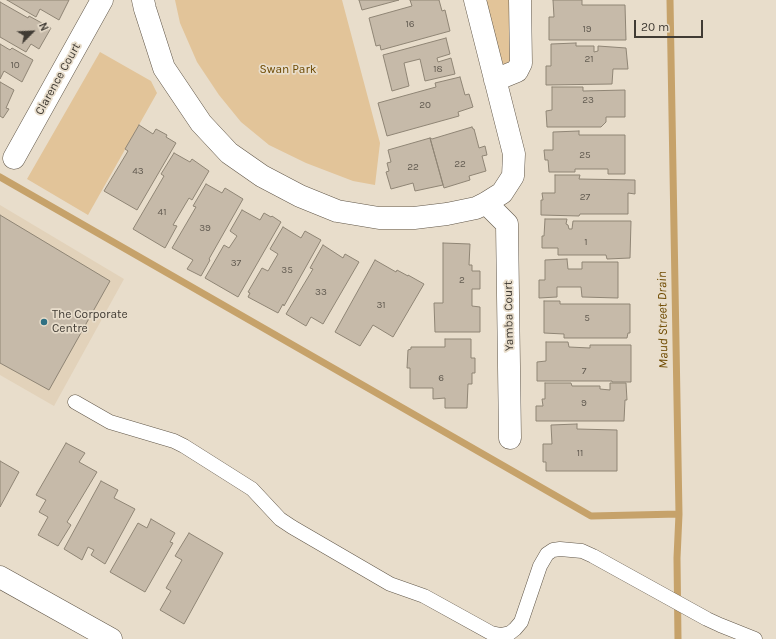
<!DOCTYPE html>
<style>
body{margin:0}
#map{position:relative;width:776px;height:639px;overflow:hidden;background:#e8ddcb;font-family:Karla,sans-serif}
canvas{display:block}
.north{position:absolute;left:12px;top:12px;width:40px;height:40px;-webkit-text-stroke:3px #e8ddcb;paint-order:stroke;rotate:66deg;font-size:11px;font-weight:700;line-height:16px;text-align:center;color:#403b34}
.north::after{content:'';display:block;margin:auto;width:14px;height:18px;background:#403b34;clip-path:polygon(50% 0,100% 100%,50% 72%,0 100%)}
.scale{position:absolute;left:634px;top:20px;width:69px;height:18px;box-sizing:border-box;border:2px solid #403b34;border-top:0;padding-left:5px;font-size:12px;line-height:14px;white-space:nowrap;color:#403b34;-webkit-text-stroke:3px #e8ddcb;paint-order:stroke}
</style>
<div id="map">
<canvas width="776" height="639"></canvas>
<div class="north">N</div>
<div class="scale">20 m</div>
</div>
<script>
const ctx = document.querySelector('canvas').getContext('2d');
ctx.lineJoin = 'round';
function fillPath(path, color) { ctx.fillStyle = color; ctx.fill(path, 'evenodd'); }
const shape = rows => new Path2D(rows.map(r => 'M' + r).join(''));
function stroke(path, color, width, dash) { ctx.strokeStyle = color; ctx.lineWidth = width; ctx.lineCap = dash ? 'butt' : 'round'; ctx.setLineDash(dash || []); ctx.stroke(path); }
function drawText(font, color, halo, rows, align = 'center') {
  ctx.font = font + ' Karla,sans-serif'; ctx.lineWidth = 3.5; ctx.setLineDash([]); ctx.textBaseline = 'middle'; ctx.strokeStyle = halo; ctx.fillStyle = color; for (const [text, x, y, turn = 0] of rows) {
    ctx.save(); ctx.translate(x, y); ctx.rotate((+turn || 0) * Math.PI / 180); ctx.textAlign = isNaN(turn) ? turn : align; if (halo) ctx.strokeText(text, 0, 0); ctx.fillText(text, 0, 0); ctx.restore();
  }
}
fillPath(shape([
 [0,205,124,279,54,406,0,375]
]), '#e2d2ba');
fillPath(shape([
 [175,0,342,0,380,143,375,185,353,181,306,163,269,145,241,122,219,95,197,62,180,23],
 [485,0,513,0,513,65,503,65],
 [100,52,151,81,157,93,88,215,27,179]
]), '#e2c499');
stroke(shape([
 [670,0,679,514,677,558,678,639],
 [0,177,591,516,679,514]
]), '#c6a26a', 7);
const building = shape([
 [7,0,69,0,59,20,40,9,36,17,7,0],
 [359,0,399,0,362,10,359,0],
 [410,0,439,0,442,11,445,10,450,31,381,50,380,45,376,46,369,18,412,6,410,0],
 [553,0,582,0,582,5,625,5,626,40,549,40,549,17,554,17,553,0],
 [0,2,28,18,29,16,51,28,39,49,31,44,26,52,0,37,0,2],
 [446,38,450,54,437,58,438,62,451,58,455,74,425,81,420,59,404,63,409,86,392,91,383,55,446,38],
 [576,43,576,46,594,46,594,52,598,51,598,46,626,48,628,69,613,69,612,84,546,85,546,66,551,66,551,44,576,43],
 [0,44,10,50,12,48,33,60,22,82,4,71,0,79,0,44],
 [460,77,465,95,469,94,473,107,458,112,459,116,387,136,378,103,436,87,435,83,460,77],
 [0,82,14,90,6,108,9,109,3,118,0,116,0,82],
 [552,87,583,87,583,91,625,90,625,117,606,117,606,122,601,127,547,127,546,111,552,110,552,87],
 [139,125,153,134,156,129,167,135,166,137,176,143,137,210,104,191,128,151,125,149,139,125],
 [472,127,473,129,474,129,479,148,485,146,487,155,482,156,486,171,469,176,470,180,444,188,430,138,432,139,472,127],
 [579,131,579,135,625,135,625,174,608,174,608,169,575,169,575,172,549,172,548,160,545,160,544,150,553,150,553,132,579,131],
 [430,138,443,185,415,191,413,183,391,189,386,172,389,171,387,163,391,162,388,150,430,138],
 [174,153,190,162,192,159,209,171,192,200,189,198,173,225,177,226,165,248,133,229,164,176,161,174,174,153],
 [555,175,580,175,579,179,635,180,635,194,628,193,628,214,580,214,579,216,541,215,541,200,543,200,542,193,555,193,555,175],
 [206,184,222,193,225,188,243,199,209,259,210,260,201,276,187,269,193,260,172,248,196,207,193,206,206,184],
 [242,210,260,220,264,213,271,217,272,216,281,222,238,297,205,278,224,245,229,248,237,236,230,231,242,210],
 [0,215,110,281,49,390,0,363,0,215],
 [545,219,567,219,566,224,568,225,569,229,572,229,573,221,631,221,630,258,607,259,606,255,558,255,558,248,542,248,542,236,544,236,545,219],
 [283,227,301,238,305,231,321,240,284,306,283,304,278,313,248,297,250,293,248,292,262,268,268,271,278,254,270,249,283,227],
 [443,243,470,244,469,265,472,265,472,271,480,271,480,289,472,289,472,306,480,307,480,332,435,332,434,303,443,303,443,243],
 [323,245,343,258,345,254,359,262,323,324,311,317,306,326,286,314,313,269,310,268,323,245],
 [567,259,568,269,582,269,582,262,618,262,618,298,582,297,581,287,557,287,557,297,539,298,539,280,545,280,545,260,567,259],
 [375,260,396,272,397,270,408,276,408,275,424,284,393,337,373,325,360,346,335,332,375,260],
 [544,301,560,301,560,304,630,304,630,333,628,333,627,338,564,338,564,334,544,333,544,301],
 [445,339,471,339,471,358,475,358,475,373,472,373,472,384,468,384,467,408,445,408,445,398,433,399,433,388,410,388,410,368,407,368,408,350,411,349,411,347,445,347,445,339],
 [546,342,568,342,569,347,590,348,590,345,631,345,631,382,612,382,612,381,537,381,537,362,546,361,546,342],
 [545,383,571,383,572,386,600,386,600,389,610,390,610,383,626,383,627,400,625,400,624,421,536,421,536,406,543,406,542,399,545,399,545,383],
 [577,424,577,429,617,430,617,471,546,471,546,462,543,462,543,444,552,444,551,425,577,424],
 [66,443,85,453,79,462,97,472,67,522,71,525,58,546,38,535,48,517,39,512,46,500,36,495,66,443],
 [0,461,19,472,0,507,0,461],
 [101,481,118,490,114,498,135,509,105,564,91,555,94,550,88,547,82,560,64,549,101,481],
 [151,519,175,533,170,542,173,543,145,592,110,572,138,523,147,528,151,519],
 [189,533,223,553,184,624,160,610,171,591,166,588,182,560,175,556,189,533]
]);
fillPath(building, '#c6baa9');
stroke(building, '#8f8575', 1);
const service = shape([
 [75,402,110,422,174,441,184,446,252,489,280,519,292,527,390,584,424,596,491,633,501,635,510,633,515,629,521,622,540,566,547,554,553,550,560,549,582,551,593,556,707,619,720,625,755,639]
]);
const minor = shape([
 [143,0,145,9,164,68,201,123,229,153,262,176,300,196,337,211,379,218,414,218,447,214,476,208,486,203,502,193,513,176,514,154,475,0],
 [495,80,517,71,521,63,520,0],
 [14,158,102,0],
 [486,203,507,224,510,438]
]);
const tertiary = shape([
 [0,577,111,639]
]);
stroke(service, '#615749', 15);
stroke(minor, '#615749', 23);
stroke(tertiary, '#615749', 23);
stroke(service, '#fff', 14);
stroke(minor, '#fff', 22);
stroke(tertiary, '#fff', 22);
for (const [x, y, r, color] of [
 [44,322,4,"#2f7083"]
]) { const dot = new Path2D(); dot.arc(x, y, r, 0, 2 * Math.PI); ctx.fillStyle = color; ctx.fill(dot); stroke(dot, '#e8ddcb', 1.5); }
drawText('10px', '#625b51', null, [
 ["16",410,24],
 ["19",587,29],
 ["21",589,59],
 ["10",15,65],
 ["18",438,69],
 ["23",588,100],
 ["20",425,105],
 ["25",585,155],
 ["22",460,164],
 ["22",413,167],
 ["43",138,171],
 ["27",585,197],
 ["41",162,212],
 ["39",205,228],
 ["1",586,242],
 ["37",236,263],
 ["35",287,270],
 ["2",462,280],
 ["33",321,292],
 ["31",381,305],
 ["5",587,318],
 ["7",584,371],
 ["6",441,378],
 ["9",584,403],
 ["11",580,453]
]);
drawText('12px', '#6d4900', '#e8ddcb', [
 ["Swan Park",288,70]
]);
drawText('12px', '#403b34', '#e8ddcb', [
 ["Clarence Court",58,79,-61],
 ["Yamba Court",509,316,-91]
]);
drawText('12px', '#403b34', '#e8ddcb', [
 ["The Corporate",52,315],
 ["Centre",52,329]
], 'left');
drawText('italic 13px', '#6f4b02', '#e8ddcb', [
 ["Maud Street Drain",663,320,-91]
]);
</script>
